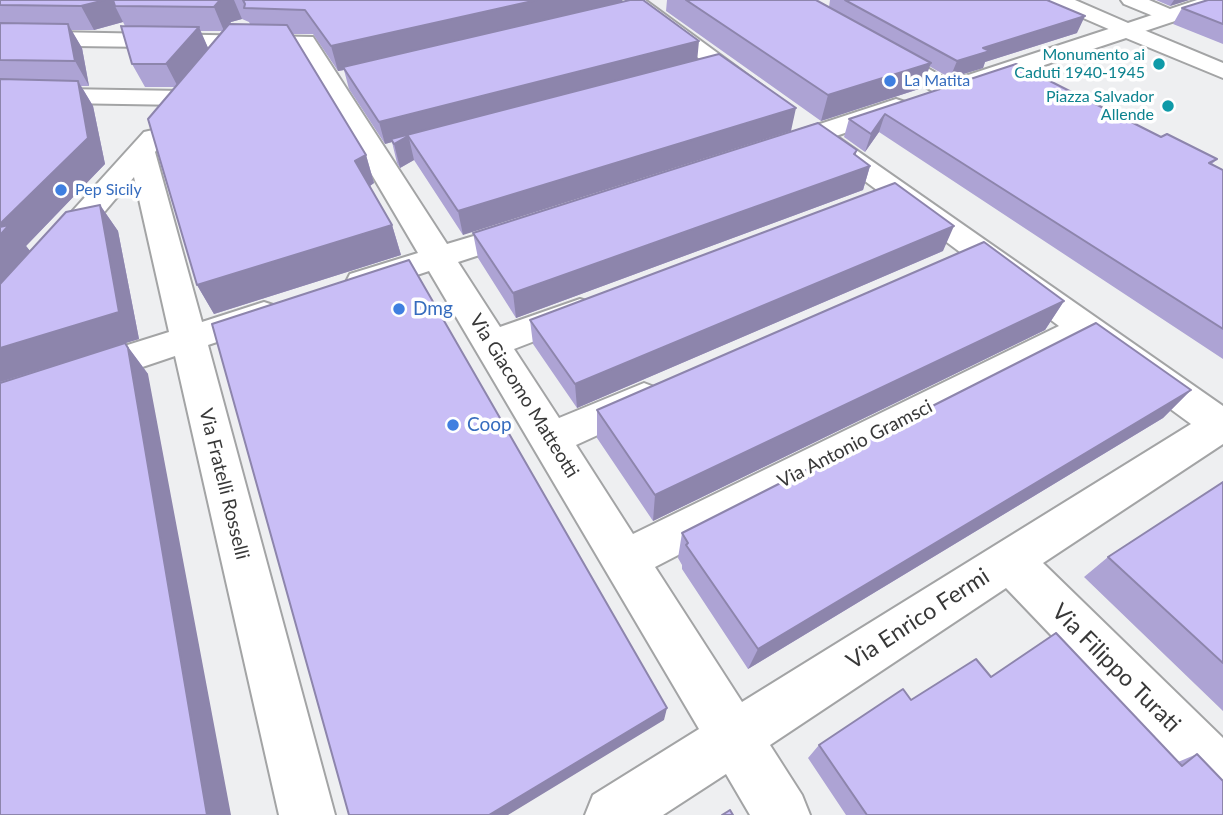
<!DOCTYPE html>
<style>
body{margin:0}
canvas{display:block;background:#eeeff1}
</style>
<canvas width="1223" height="815"></canvas>
<script>
const ctx = document.querySelector('canvas').getContext('2d');
ctx.lineJoin = 'round';
const shape = rows => new Path2D(rows.map(r => 'M' + r).join(''));
function stroke(path, color, width, dash) { ctx.strokeStyle = color; ctx.lineWidth = width; ctx.lineCap = dash ? 'butt' : 'round'; ctx.setLineDash(dash || []); ctx.stroke(path); }
function fillPath(path, color) { ctx.fillStyle = color; ctx.fill(path, 'evenodd'); }
function drawText(font, color, halo, rows, align = 'center') {
  ctx.font = font + ' Lato,sans-serif'; ctx.lineWidth = 7; ctx.setLineDash([]); ctx.textBaseline = 'middle'; ctx.strokeStyle = halo; ctx.fillStyle = color; for (const [text, x, y, turn = 0] of rows) {
    ctx.save(); ctx.translate(x, y); ctx.rotate((+turn || 0) * Math.PI / 180); ctx.textAlign = isNaN(turn) ? turn : align; if (halo) ctx.strokeText(text, 0, 0); ctx.fillText(text, 0, 0); ctx.restore();
  }
}
const minor = shape([
 [622,0,645,0,764,87,761,92,752,94,743,92,622,0],
 [783,0,808,0,957,85,960,90,957,95,948,97,939,95,786,4,783,0],
 [1121,0,1149,0,1177,12,1181,16,1177,20,1170,22,1163,20,1124,4,1121,0],
 [1127,23,1223,63,1223,78,1126,38,978,87,970,89,962,87,958,82,962,77,1127,23],
 [0,31,313,37,447,244,524,221,535,223,539,230,535,237,458,262,500,327,580,299,592,303,597,311,592,319,514,349,559,418,644,383,657,388,663,398,657,408,576,445,633,534,1059,326,814,143,781,154,771,152,768,146,771,140,887,102,896,99,905,102,909,107,905,112,836,136,1223,406,1223,444,1043,563,1223,738,1223,803,1204,795,1006,588,770,745,802,795,810,815,750,815,726,774,663,815,585,815,593,795,699,729,429,271,362,293,350,290,346,282,350,274,418,253,298,49,0,45,0,31],
 [1083,345,1191,424,742,702,655,567,1083,345],
 [0,88,184,91,193,93,196,98,193,103,184,105,0,102,0,88],
 [153,130,162,132,166,138,155,152,202,322,264,302,276,306,281,314,276,322,208,345,335,815,279,815,175,356,0,415,0,385,169,332,134,177,12,321,0,325,0,291,144,132,153,130]
]);
const major = shape([
 [1048,0,1075,0,1128,23,1197,0,1223,0,1223,5,1127,37,1051,4,1048,0]
]);
stroke(minor, '#a3a4a5', 4);
stroke(major, '#a3a4a5', 4);
fillPath(minor, '#fff');
fillPath(major, '#fff');
fillPath(shape([
 [0,0,622,0,622,2,463,235,414,160,400,168,397,163,392,142,385,144,349,89,344,70,338,71,313,34,293,34,366,155,374,183,370,186,392,225,401,255,214,314,197,285,175,87,145,87,132,64,125,26,123,22,94,30,71,30,82,48,89,86,81,86,93,106,105,164,26,246,30,251,100,205,118,231,139,339,125,343,148,374,0,382],
 [242,19,249,22,250,24,230,24,231,22],
 [200,31,222,31,208,48],
 [667,0,816,0,829,7,830,0,1047,0,1077,33,985,62,983,68,950,78,929,66,922,88,821,121,666,11],
 [1156,0,1189,0,1170,6],
 [1223,0,1223,44,1173,24,1182,8],
 [1016,64,1161,137,1217,159,1212,164,1223,170,1223,359,879,132,865,152,844,137,849,119],
 [855,155,870,166,863,190,516,318,478,258,473,233],
 [943,251,577,408,533,344,530,320],
 [1064,301,1045,330,653,521,597,438,597,410],
 [1191,390,1163,418,748,669,682,569,682,565,678,558,682,533],
 [1223,482,1223,711,1084,577,1108,557],
 [991,677,1178,762,1197,754,1223,815,846,815,808,758,819,745,911,700]
]), '#ada3d4');
fillPath(shape([
 [105,0,113,0,115,6,123,22,94,30,81,6],
 [220,0,234,0,242,19,231,22,224,31,214,7],
 [537,0,622,0,622,4,343,67,344,70,338,71,331,46],
 [1174,0,1189,0,1170,6],
 [1085,16,1077,33,985,62,983,68,950,78,957,61,983,48],
 [68,24,82,48,89,86,75,61],
 [199,27,209,50,178,87,166,64],
 [699,41,697,62,409,138,414,160,400,168,394,144,391,139,392,142,385,144,379,122],
 [931,63,922,88,821,121,828,95],
 [78,81,93,106,105,164,26,246,31,252,0,287,0,224],
 [796,108,791,131,463,235,458,211],
 [885,114,879,132,865,152,871,134],
 [857,150,850,173,870,166,863,190,516,318,513,293,854,154],
 [366,155,374,183,364,190,355,161],
 [100,205,118,231,139,339,0,382,0,348],
 [392,225,401,255,214,314,197,285],
 [954,226,943,251,577,408,575,384],
 [1064,301,1045,330,653,521,655,495],
 [125,343,148,374,231,815,207,815],
 [1191,390,1163,418,748,669,758,649],
 [667,708,664,720,508,815,489,815]
]), '#8d85ac');
const building = shape([
 [0,0,105,0,81,6,0,5,0,0],
 [113,0,220,0,214,7,115,6,113,0],
 [243,0,537,0,331,46,305,10,244,8,245,4,243,0],
 [630,0,643,0,699,41,379,122,343,67,630,0],
 [686,0,816,0,931,63,828,95,686,0],
 [845,0,1047,0,1085,16,983,48,990,51,957,61,845,0],
 [1208,0,1223,0,1223,24,1182,8,1208,0],
 [0,23,68,24,75,61,0,60,0,23],
 [229,24,287,25,366,155,355,161,392,225,197,285,148,119,229,24],
 [121,26,199,27,166,64,132,64,121,26],
 [719,54,796,108,458,211,408,136,394,144,391,139,719,54],
 [1016,64,1161,137,1167,134,1217,159,1209,163,1223,170,1223,329,885,114,871,134,849,119,1016,64],
 [0,79,78,81,88,138,0,224,0,79],
 [818,123,857,150,854,154,870,166,513,293,473,233,818,123],
 [895,183,954,226,575,384,530,320,895,183],
 [100,205,119,312,0,348,0,284,66,212,100,205],
 [9,225,0,235,0,227,9,225],
 [984,242,1064,301,655,495,597,410,984,242],
 [409,260,667,708,489,815,349,815,212,324,409,260],
 [1096,323,1191,390,758,649,686,545,688,543,682,533,1096,323],
 [125,343,128,348,207,815,0,815,0,383,125,343],
 [1223,482,1223,663,1108,557,1223,482],
 [1056,633,1182,766,1197,754,1223,781,1223,815,867,815,819,745,903,689,911,700,976,659,991,677,1056,633],
 [730,810,733,815,722,815,730,810]
]);
fillPath(building, '#c9bef6');
stroke(building, '#8d85ac', 2);
for (const [x, y, r, color] of [
 [1159,64,7,"#0f9aa8"],
 [890,81,7,"#3f7fe0"],
 [1168,106,7,"#0f9aa8"],
 [61,190,7,"#3f7fe0"],
 [399,309,7,"#3f7fe0"],
 [453,425,7,"#3f7fe0"]
]) { const dot = new Path2D(); dot.arc(x, y, r, 0, 2 * Math.PI); ctx.fillStyle = color; ctx.fill(dot); stroke(dot, '#fff', 2.5); }
drawText('16px', '#0d838f', '#fff', [
 ["Monumento ai",1145,55],
 ["Caduti 1940-1945",1145,73],
 ["Piazza Salvador",1154,97],
 ["Allende",1154,115]
], 'right');
drawText('16px', '#366cbe', '#fff', [
 ["La Matita",904,81],
 ["Pep Sicily",75,190]
], 'left');
drawText('19px', '#366cbe', '#fff', [
 ["Dmg",413,309],
 ["Coop",467,425]
], 'left');
drawText('19px', '#383838', '#fff', [
 ["Via Giacomo Matteotti",524,396,58],
 ["Via Antonio Gramsci",855,444,-27],
 ["Via Fratelli Rosselli",224,484,76]
]);
drawText('23px', '#383838', '#fff', [
 ["Via Enrico Fermi",918,619,-33],
 ["Via Filippo Turati",1116,668,45]
]);
</script>
